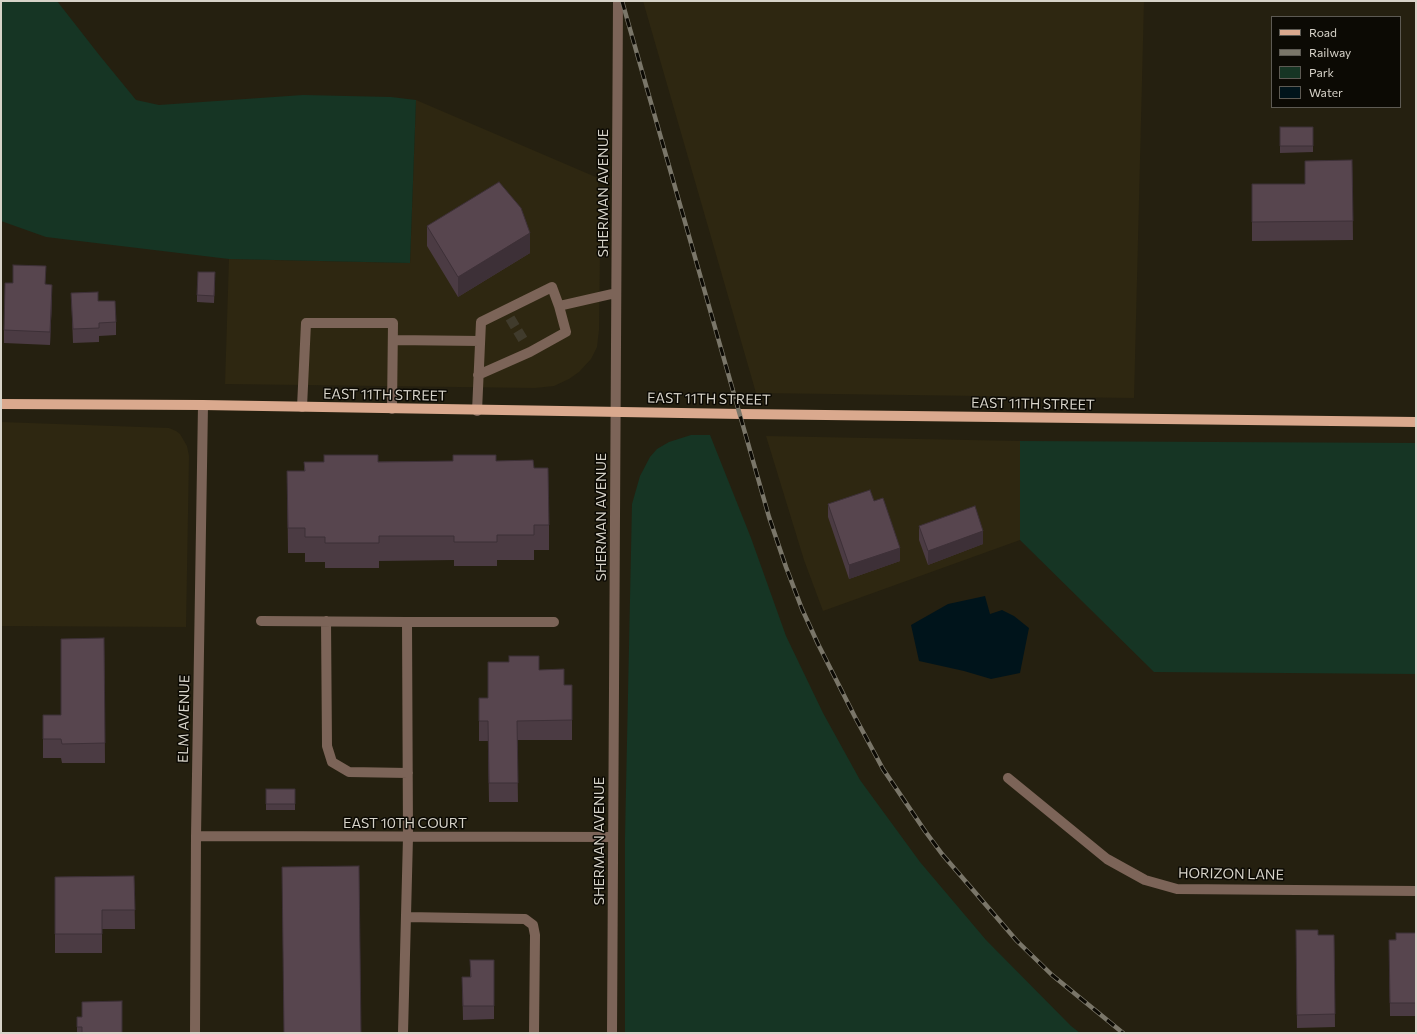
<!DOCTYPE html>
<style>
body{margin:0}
#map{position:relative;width:1417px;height:1034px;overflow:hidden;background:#252010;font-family:Commissioner,sans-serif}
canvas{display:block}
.frame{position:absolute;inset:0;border:2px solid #d7d3c9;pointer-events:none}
.legend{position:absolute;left:1271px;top:16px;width:130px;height:92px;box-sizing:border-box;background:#0c0a04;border:1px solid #5d5a53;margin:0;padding:5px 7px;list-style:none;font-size:12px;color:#d7d3c9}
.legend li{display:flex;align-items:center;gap:8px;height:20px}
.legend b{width:20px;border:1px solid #5d5a53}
</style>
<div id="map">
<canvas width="1417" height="1034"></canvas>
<div class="frame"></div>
<ul class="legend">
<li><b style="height:5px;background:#daa98e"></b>Road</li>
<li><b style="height:5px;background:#7a7669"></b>Railway</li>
<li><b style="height:11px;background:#163524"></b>Park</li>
<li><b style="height:11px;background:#00141b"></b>Water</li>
</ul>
</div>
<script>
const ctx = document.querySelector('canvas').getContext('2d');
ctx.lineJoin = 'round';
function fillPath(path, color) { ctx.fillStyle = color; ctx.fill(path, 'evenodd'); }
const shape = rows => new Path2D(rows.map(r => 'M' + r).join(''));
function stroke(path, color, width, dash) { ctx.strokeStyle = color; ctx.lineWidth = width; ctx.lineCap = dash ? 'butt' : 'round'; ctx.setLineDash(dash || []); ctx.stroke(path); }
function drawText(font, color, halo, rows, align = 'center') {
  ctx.font = font + ' Commissioner,sans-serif'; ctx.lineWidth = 3; ctx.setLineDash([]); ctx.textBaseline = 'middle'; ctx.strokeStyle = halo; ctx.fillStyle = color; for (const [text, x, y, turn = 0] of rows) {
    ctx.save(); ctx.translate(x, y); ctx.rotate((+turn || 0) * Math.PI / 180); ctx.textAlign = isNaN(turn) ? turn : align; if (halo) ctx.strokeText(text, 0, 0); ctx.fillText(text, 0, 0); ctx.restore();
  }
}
fillPath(shape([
 [643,1,1144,1,1134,398,756,393],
 [416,100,598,178,600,251,599,330,597,347,591,359,579,372,569,379,554,386,535,388,225,384,229,259,410,263],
 [1,422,169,428,176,431,180,434,187,446,189,456,186,627,1,626],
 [766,436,1020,441,1020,540,823,611,804,560]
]), '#2e2711');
fillPath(shape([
 [1,1,57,1,100,56,136,100,159,105,303,95,391,97,416,100,410,263,229,259,46,237,1,221],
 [691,435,710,435,751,538,786,636,823,713,860,780,920,862,986,940,1071,1026,1080,1033,625,1033,625,837,632,504,640,476,650,457,657,449,669,442],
 [1020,441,1416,443,1416,674,1154,672,1020,540]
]), '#163524');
fillPath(shape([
 [985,596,990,614,1002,610,1014,616,1029,628,1020,673,991,679,964,671,919,661,911,625,948,604]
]), '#00141b');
stroke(shape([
 [510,318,525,343]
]), '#403b2c', 10, [10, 5]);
stroke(shape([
 [393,340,480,341],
 [478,375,530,352,566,332,559,306],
 [302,407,306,323,393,323,392,409],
 [477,411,481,322,552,287,559,306,616,293],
 [261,621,407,622],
 [326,621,327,746,332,762,349,772,408,773],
 [1008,778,1107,859,1145,880,1177,889,1416,891],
 [196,836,613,837],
 [406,917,525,919,533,925,535,935,534,1033],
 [195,1033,196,836,203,405],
 [403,1033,408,837,407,622,554,622],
 [612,1033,618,1]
]), '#7c6458', 10);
stroke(shape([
 [1,404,203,405,741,414,1416,422]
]), '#daa98e', 10);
const rail = shape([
 [622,1,769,517,786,567,802,609,818,644,855,717,883,769,925,831,942,854,1017,941,1052,975,1123,1033]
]);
stroke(rail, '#7a7669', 4.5);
stroke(rail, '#0c0a04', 3, [9]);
fillPath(shape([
 [1280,127,1313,127,1313,152,1280,153],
 [1352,160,1353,240,1252,241,1252,184,1305,184,1305,161],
 [427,226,530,253,458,297,427,246],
 [215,279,214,303,197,302,197,295],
 [46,284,52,298,50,345,4,343,4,330],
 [71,293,98,301,116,322,116,335,99,336,99,342,73,343],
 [496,461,534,468,549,525,549,550,534,550,534,560,497,560,497,566,454,566,454,560,379,561,379,568,325,568,325,562,305,562,305,553,288,553,287,471,304,471,304,462],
 [874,501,900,561,849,579,828,517,828,504],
 [919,526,983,544,928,565,919,540],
 [104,638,105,763,62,763,61,758,43,758,43,715,61,715],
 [539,670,564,685,572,685,572,740,517,740,518,802,489,802,488,741,479,741,479,698,488,698],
 [266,789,295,789,295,810,266,810],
 [134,876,135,929,102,929,102,953,55,953,55,877],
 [1296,930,1318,935,1334,935,1335,1027,1297,1028],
 [1416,938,1416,1016,1390,1016,1389,940],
 [470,960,494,960,494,1019,463,1020,462,977,470,977],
 [77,1017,122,1033,77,1033]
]), '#4b3b43');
fillPath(shape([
 [530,233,530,253,458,297,458,277],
 [52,285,52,298,50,345,50,332],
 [983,531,983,544,928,565,928,551],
 [900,548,900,561,849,579,849,565]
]), '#3d3037');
const building = shape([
 [1280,127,1313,127,1313,146,1280,146,1280,127],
 [1352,160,1353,221,1252,222,1252,184,1305,184,1305,161,1352,160],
 [499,182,521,208,530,233,458,277,427,226,499,182],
 [13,265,46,266,45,284,52,285,50,332,4,330,5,283,13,283,13,265],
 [198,272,215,272,214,296,197,295,198,272],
 [98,292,98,301,115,301,116,322,99,323,99,328,73,329,71,293,98,292],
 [324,455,378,455,378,462,453,461,453,455,496,455,496,461,533,460,534,468,548,468,549,525,534,525,534,535,497,535,497,542,454,542,454,536,379,536,379,543,325,543,325,537,305,537,305,528,288,528,287,471,305,471,304,462,324,462,324,455],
 [870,490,874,501,883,498,900,548,849,565,828,504,870,490],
 [975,506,983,531,928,551,919,526,975,506],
 [104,638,105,743,62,744,61,739,43,739,43,715,61,715,61,639,104,638],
 [509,656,539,656,539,670,564,669,564,685,572,685,572,720,517,721,518,783,489,783,488,721,479,721,479,698,488,698,488,662,509,662,509,656],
 [266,789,295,789,295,804,266,804,266,789],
 [359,866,361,1033,284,1033,282,867,359,866],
 [134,876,135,910,102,910,102,934,55,934,55,877,134,876],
 [1296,930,1318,930,1318,935,1334,935,1335,1014,1297,1015,1296,930],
 [1396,933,1416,933,1416,1003,1390,1003,1389,940,1396,940,1396,933],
 [470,960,494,960,494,1006,463,1006,462,977,471,977,470,960],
 [122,1001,122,1033,82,1033,82,1027,77,1027,77,1017,82,1017,82,1002,122,1001]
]);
fillPath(building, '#57454e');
stroke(building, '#3d3037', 1);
drawText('14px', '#d7d3c9', '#0c0a04', [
 ["SHERMAN AVENUE",603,193,-90],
 ["EAST 11TH STREET",385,395,1],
 ["EAST 11TH STREET",709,399,1],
 ["EAST 11TH STREET",1033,404,1],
 ["SHERMAN AVENUE",601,517,-90],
 ["ELM AVENUE",184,719,-89],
 ["EAST 10TH COURT",405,823],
 ["SHERMAN AVENUE",599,841,-90],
 ["HORIZON LANE",1231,874,1]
]);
</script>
